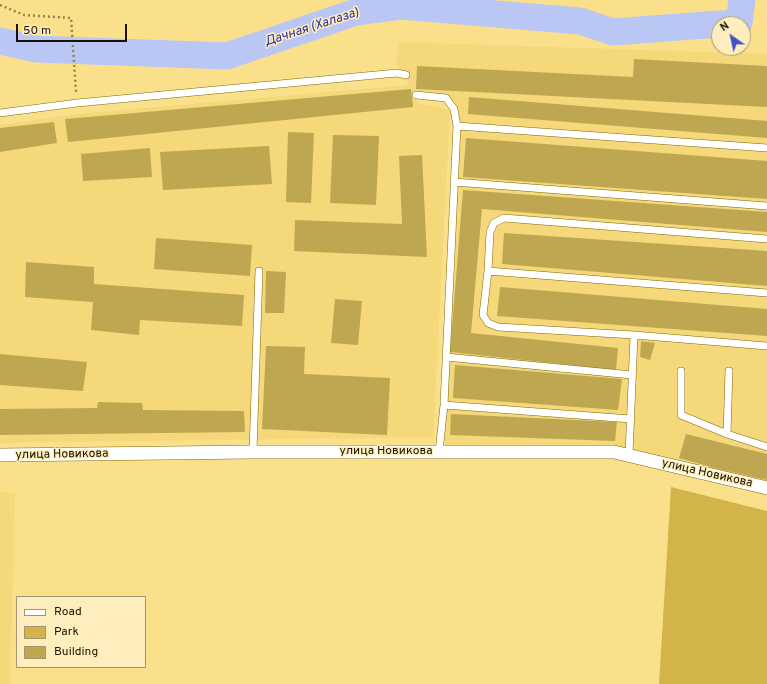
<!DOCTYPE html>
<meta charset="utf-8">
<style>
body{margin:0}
#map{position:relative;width:767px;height:684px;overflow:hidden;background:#fbe08b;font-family:Overpass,sans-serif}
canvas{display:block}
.legend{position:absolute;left:16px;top:596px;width:130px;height:72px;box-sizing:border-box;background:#feeebd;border:1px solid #a39671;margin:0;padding:5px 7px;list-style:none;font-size:12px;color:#1b1300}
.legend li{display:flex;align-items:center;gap:8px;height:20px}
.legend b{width:20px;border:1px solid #a39671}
.north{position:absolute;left:711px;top:16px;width:40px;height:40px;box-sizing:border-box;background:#feeebd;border:1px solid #a39671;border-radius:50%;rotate:326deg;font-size:11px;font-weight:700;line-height:16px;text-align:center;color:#1b1300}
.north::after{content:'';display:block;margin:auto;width:14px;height:18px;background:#4351c5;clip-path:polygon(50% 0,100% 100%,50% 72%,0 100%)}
.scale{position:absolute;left:16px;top:24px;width:111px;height:18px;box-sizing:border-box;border:2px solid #1b1300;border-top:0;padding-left:5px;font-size:12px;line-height:14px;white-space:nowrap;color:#1b1300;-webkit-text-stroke:3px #feeebd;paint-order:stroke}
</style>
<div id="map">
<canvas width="767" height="684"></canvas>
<ul class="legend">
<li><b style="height:5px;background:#fff"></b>Road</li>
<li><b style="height:11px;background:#d3b449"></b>Park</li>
<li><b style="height:11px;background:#bfa651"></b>Building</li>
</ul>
<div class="north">N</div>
<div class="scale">50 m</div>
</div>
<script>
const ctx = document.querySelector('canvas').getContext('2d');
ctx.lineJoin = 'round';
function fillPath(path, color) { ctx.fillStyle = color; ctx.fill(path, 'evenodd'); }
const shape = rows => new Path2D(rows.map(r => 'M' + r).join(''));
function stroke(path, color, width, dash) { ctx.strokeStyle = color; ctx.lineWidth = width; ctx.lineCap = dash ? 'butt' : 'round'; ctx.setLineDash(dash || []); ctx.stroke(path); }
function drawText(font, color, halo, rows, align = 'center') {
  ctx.font = font + ' Overpass,sans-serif'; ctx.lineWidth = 3; ctx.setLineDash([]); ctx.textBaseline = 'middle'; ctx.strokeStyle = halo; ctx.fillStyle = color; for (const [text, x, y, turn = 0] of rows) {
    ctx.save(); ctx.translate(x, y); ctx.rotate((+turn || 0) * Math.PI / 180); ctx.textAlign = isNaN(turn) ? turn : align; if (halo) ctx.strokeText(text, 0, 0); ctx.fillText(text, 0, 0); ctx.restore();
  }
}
fillPath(shape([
 [399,42,767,54,767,485,617,449,445,445,444,405,454,127,450,112,433,437,0,443,0,125,76,114,409,85,396,64],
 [412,88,415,93,446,98,450,110,418,103],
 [0,492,15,493,10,684,0,684]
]), '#f5d87a');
fillPath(shape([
 [671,487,767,511,767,684,659,684]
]), '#d3b449');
stroke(shape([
 [722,24,739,23,742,0],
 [0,41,36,49,227,56,356,12,401,6,580,21,613,32,719,24]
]), '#bac7f5', 27);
fillPath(shape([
 [634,59,767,66,767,107,416,89,417,66,633,77],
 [411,89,413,107,68,142,65,119],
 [469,97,767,121,767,138,468,114],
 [54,122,57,143,0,152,0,128],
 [288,132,314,133,311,203,286,202],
 [333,135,379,136,376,205,330,203],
 [466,138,767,161,767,199,463,177],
 [269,146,272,184,163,190,160,152],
 [150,148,152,177,83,181,81,154],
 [422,155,427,257,294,251,295,220,402,224,399,156],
 [463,190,767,212,767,232,482,209,471,333,618,348,616,370,450,352],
 [504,233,767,251,767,286,502,264],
 [156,238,252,245,250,276,154,269],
 [26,262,94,267,94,284,244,295,242,326,140,320,139,335,91,330,93,302,25,297],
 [266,271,286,272,284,313,265,313],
 [500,287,767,309,767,336,497,316],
 [335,299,362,301,358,345,331,343],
 [641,341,655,343,650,360,640,357],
 [266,346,305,347,304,374,390,378,387,435,262,429],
 [0,354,87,362,83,391,0,385],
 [455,365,622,379,618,410,453,398],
 [98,402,142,403,143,410,244,411,245,432,0,435,0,409,97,408],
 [451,414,617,422,615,441,450,435],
 [686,434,767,454,767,480,714,468,679,458]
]), '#bfa651');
const service = shape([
 [416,95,446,98,454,109,457,126,444,405,439,452],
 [0,113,77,103,397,73,406,75],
 [457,126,767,148],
 [454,182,767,206],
 [767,239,504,218,494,223,490,232,488,271,483,315,488,323,498,327,634,335,767,346],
 [488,271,767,293],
 [446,357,632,375],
 [681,371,681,415,727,434,767,447],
 [444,405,631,419],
 [727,434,729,371],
 [253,452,259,271],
 [629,455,634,335]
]);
const minor = shape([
 [0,455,253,452,614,452,767,488]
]);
stroke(service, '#826901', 8);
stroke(minor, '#826901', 14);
stroke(shape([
 [0,5,24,15,71,18,76,92]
]), '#94824b', 2.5, [2, 3]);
stroke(service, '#fff', 7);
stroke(minor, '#fff', 13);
drawText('12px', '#1b1300', '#feeebd', [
 ["улица Новикова",386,452],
 ["улица Новикова",62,455,-1],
 ["улица Новикова",707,474,13]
]);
drawText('italic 13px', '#2b2bab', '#feeebd', [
 ["Дачная (Халаза)",312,28,-18]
]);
</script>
